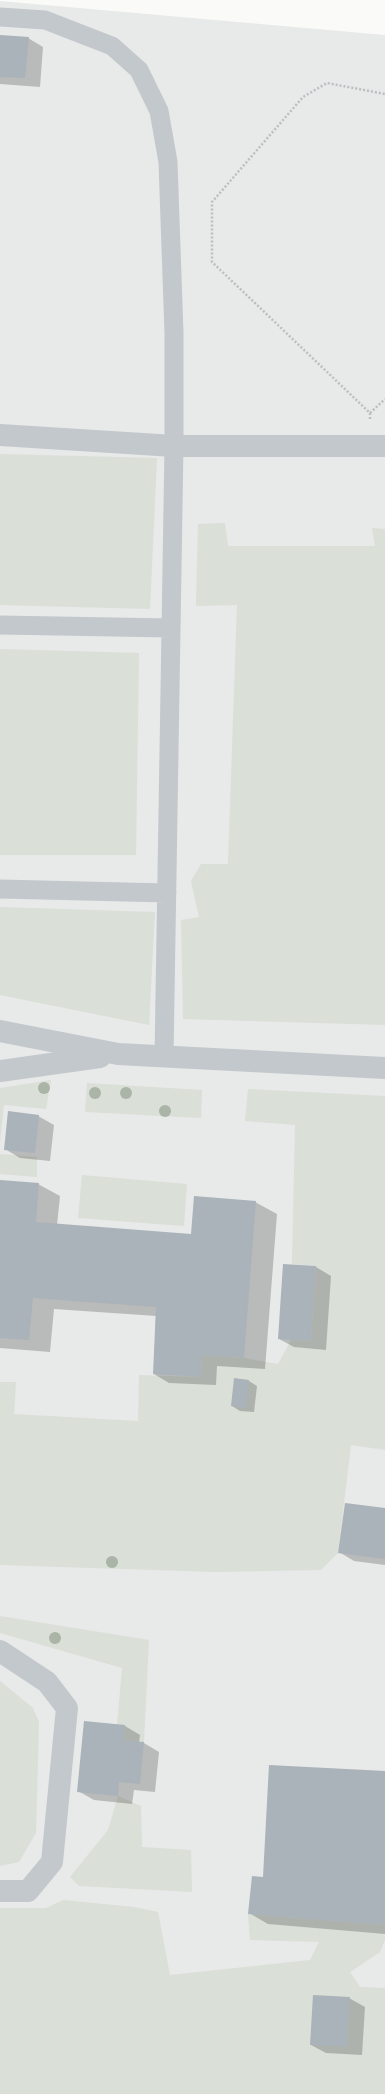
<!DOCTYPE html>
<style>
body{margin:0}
canvas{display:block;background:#fafaf8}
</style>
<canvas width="385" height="2094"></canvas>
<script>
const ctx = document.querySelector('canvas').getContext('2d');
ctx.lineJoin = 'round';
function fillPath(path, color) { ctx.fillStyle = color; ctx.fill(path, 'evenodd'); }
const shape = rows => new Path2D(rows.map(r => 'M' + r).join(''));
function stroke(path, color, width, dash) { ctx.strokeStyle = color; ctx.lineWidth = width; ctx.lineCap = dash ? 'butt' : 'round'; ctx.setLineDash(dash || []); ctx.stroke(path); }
fillPath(shape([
 [0,1,385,35,385,2094,0,2094]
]), '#e8e9e9');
fillPath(shape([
 [0,454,157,458,150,609,0,605],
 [225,523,228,546,375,546,372,528,385,529,385,1025,183,1019,181,920,199,917,191,881,201,864,228,864,237,605,196,606,198,524],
 [0,649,139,653,136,855,0,855],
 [0,907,155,912,149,1025,0,995],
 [51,1080,46,1109,4,1105,0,1142,0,1088],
 [87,1083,202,1090,201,1118,85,1112],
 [248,1089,385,1096,385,1450,351,1445,338,1553,321,1570,216,1572,0,1565,0,1382,16,1382,14,1414,138,1421,139,1375,201,1377,202,1355,244,1358,278,1364,291,1340,311,1341,316,1266,292,1264,295,1125,245,1121],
 [0,1154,37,1157,37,1177,0,1174],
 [82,1175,187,1184,184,1226,78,1218],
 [0,1616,149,1640,144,1742,124,1740,125,1726,117,1725,122,1668,0,1633],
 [0,1681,33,1708,39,1722,36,1833,19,1862,0,1866],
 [118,1796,141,1806,142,1847,191,1850,192,1892,79,1886,70,1877,108,1830],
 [63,1900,134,1907,158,1912,170,1975,310,1960,319,1942,250,1940,248,1914,385,1925,385,1940,380,1952,350,1972,360,1987,385,1988,385,2094,0,2094,0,1908,46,1908]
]), '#dadfd7');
fillPath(shape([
 [0,36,28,38,43,47,40,87,0,84],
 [38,1116,54,1125,50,1161,20,1158,5,1149],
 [0,1181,38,1184,60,1196,57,1225,192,1235,255,1202,277,1214,265,1369,217,1366,216,1385,169,1383,154,1374,156,1316,54,1309,50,1352,0,1348],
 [316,1267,331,1276,326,1350,294,1347,279,1339],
 [249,1381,257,1386,254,1412,240,1411,232,1406],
 [385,1509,385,1565,354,1561,339,1552],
 [125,1726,140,1735,139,1743,144,1743,159,1752,155,1792,134,1790,132,1804,94,1800,78,1791],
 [385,1772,385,1934,268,1924,249,1913,264,1878],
 [349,1998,365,2007,362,2055,326,2053,311,2045]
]), '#0003');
fillPath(shape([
 [0,35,29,37,25,78,0,77],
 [8,1111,39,1115,35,1153,4,1150],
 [0,1180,39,1183,36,1222,191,1234,194,1196,256,1201,244,1358,202,1355,201,1377,153,1374,156,1307,33,1298,29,1340,0,1338],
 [283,1264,316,1266,311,1341,278,1339],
 [234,1378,249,1380,246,1408,231,1406],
 [345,1503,385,1508,385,1559,338,1553],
 [84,1721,125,1725,124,1740,144,1742,140,1784,119,1782,118,1796,77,1792],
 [269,1765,385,1771,385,1925,248,1914,252,1876,263,1877],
 [313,1995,350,1997,347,2047,310,2045]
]), '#aab3b9');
stroke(shape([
 [370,413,385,399],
 [370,419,370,413,212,262,212,202,303,97,327,83,385,94]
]), '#bbbfc2', 2.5, [2, 2]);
stroke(shape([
 [0,17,45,20,112,46,139,70,159,111,168,162,174,333,174,446,164,1057],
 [0,625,171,628],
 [0,889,167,893]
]), '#c3c8cc', 19);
stroke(shape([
 [0,435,174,446,385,446],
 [0,1031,118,1054,385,1068],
 [0,1071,100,1057],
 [0,1651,47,1682,67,1708,52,1862,28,1891,0,1891]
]), '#c3c8cc', 22);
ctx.fillStyle = '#aab4a7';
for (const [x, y] of [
 [44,1088],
 [95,1093],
 [126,1093],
 [165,1111],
 [112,1562],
 [55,1638]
]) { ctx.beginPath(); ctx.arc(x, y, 6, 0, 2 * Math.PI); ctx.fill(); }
</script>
